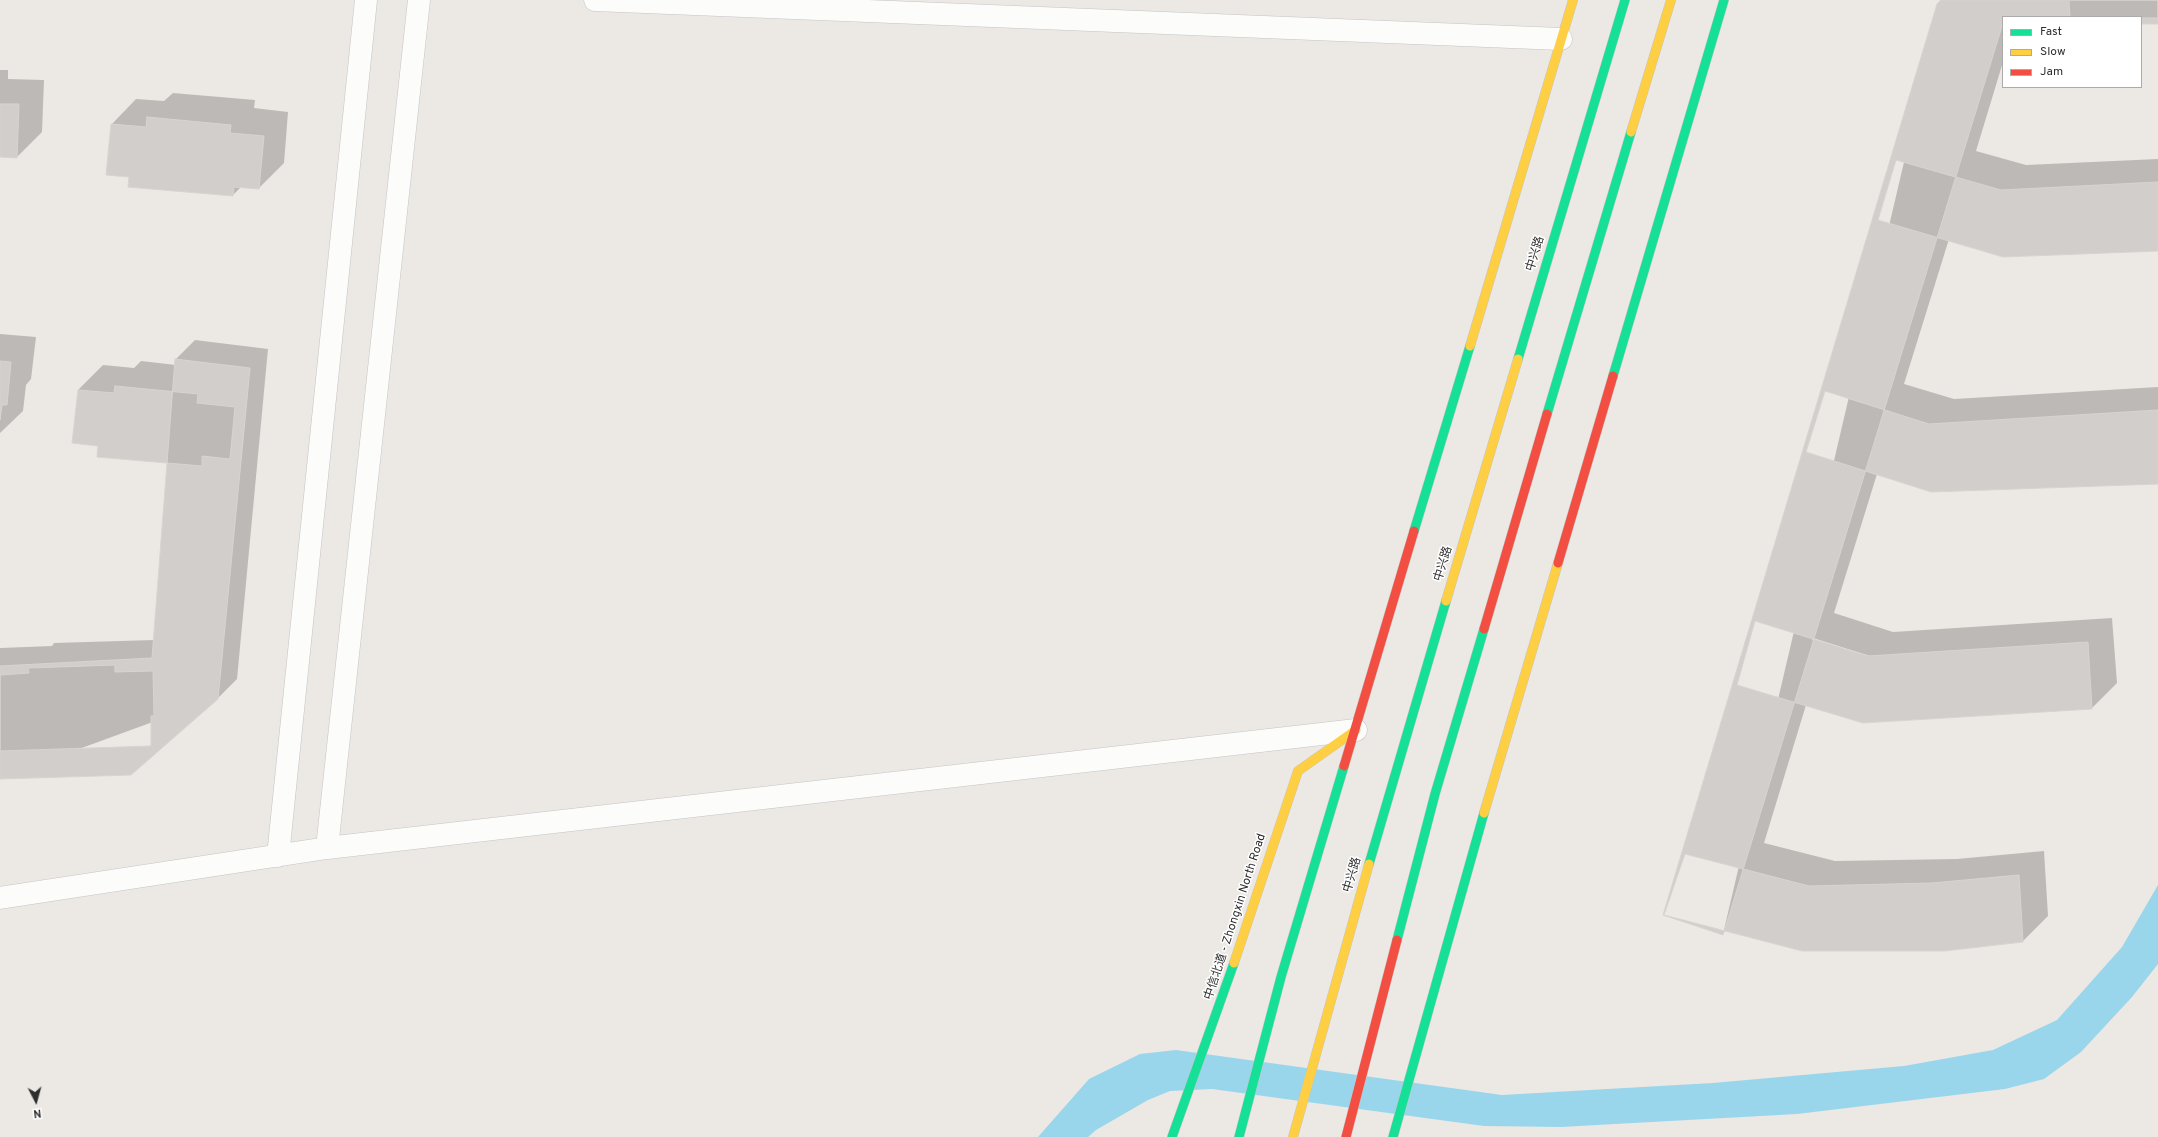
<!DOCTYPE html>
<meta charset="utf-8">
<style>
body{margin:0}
#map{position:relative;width:2158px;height:1137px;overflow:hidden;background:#ece8e4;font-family:Overpass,sans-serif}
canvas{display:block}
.legend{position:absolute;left:2002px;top:16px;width:140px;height:72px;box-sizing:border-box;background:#fff;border:1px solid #ababab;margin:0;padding:5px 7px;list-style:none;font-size:12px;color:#2e2e2e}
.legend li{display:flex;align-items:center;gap:8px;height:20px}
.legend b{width:20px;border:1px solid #ababab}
.north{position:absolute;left:16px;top:1081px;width:40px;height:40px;-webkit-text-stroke:3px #fff;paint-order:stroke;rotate:174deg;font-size:11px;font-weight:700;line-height:16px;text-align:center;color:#2e2e2e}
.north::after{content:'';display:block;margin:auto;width:14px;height:18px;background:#2e2e2e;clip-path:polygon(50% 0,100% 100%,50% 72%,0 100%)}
</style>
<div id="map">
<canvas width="2158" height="1137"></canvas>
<ul class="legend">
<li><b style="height:5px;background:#16e098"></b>Fast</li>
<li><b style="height:5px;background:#ffcf43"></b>Slow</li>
<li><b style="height:5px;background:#f24e42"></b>Jam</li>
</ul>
<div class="north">N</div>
</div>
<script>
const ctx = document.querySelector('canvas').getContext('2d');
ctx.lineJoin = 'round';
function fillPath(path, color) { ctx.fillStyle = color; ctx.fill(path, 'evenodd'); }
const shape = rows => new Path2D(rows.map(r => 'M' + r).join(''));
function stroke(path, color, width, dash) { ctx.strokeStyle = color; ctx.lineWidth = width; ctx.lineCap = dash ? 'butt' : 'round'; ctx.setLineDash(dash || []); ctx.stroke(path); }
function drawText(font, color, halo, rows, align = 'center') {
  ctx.font = font + ' Overpass,"Noto Sans SC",sans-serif'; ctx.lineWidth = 3; ctx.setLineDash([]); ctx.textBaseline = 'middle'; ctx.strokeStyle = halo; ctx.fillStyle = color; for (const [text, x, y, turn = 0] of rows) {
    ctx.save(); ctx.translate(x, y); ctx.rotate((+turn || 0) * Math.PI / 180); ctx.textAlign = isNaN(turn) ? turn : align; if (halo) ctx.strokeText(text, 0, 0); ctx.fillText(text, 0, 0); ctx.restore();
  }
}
fillPath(shape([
 [2158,885,2158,964,2132,997,2081,1052,2044,1079,2005,1089,1797,1114,1561,1127,1484,1126,1212,1089,1170,1091,1148,1100,1096,1130,1088,1137,1038,1137,1089,1079,1140,1054,1176,1050,1502,1095,1713,1083,1904,1066,1993,1050,2057,1020,2122,947]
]), '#99d6ec');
fillPath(shape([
 [1942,0,2158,0,2158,23,2141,23,2141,17,2003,17,2003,62,1976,151,2026,165,2158,159,2158,250,1949,239,1904,384,1954,399,2158,387,2158,483,1877,474,1834,613,1893,632,2112,618,2117,683,2092,708,1806,705,1764,843,1835,861,1957,859,2044,851,2048,916,2023,941,1726,930,1723,934],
 [1813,638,1873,657,1872,659,1812,640],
 [0,70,8,70,8,79,44,80,42,132,17,157,0,157],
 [173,93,255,100,254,108,288,112,284,163,259,188,241,187,233,195,130,176,107,174,112,124,136,99,164,101],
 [0,334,36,337,31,379,26,385,23,411,0,433],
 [195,340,268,349,237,679,218,698,0,778,0,648,52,646,54,643,154,640,168,462,99,445,73,442,78,390,103,365,134,368,141,361,176,365,176,359]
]), '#0003');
const building = shape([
 [1941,0,2158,0,2158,18,2003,17,2003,23,1723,935,1663,915,1937,4,1941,0],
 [2069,0,2158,0,2158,24,2141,24,2141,17,2070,17,2069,0],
 [0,104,19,104,17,158,0,157,0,104],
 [147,117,231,125,230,133,264,136,259,189,234,187,233,196,128,187,129,177,106,175,111,124,146,127,147,117],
 [1896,160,2001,190,2158,182,2158,251,2003,257,1878,220,1896,160],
 [175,359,250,368,218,699,131,775,0,779,0,666,152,658,175,359],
 [0,361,11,362,7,405,2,405,0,420,0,361],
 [115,386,198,394,197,403,235,407,230,459,202,456,202,466,97,457,98,446,72,443,78,390,114,393,115,386],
 [1825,391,1929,424,2158,410,2158,484,1931,492,1806,452,1825,391],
 [1755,621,1868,656,2088,642,2092,709,1863,723,1737,685,1755,621],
 [115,665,115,672,153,671,154,716,151,716,151,746,0,751,0,675,29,673,28,668,115,665],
 [1685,854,1809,886,1932,883,2019,875,2023,942,1944,951,1802,951,1664,915,1685,854]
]);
fillPath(building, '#d1cecb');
stroke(building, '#d7d4d0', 1);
const street = shape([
 [595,0,1561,39],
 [327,848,419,0],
 [278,856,366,0],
 [0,898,327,848,1356,730]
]);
const fast = shape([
 [1518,359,1625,0],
 [1613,376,1724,0],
 [1547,414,1631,132],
 [1414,531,1470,346],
 [1369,864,1446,601],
 [1397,940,1435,794,1484,629],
 [1172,1137,1234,963],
 [1239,1137,1281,977,1344,766],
 [1393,1137,1484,813]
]);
const slow = shape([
 [1631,132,1671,0],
 [1470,346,1573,0],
 [1446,601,1518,359],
 [1484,813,1558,563],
 [1234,963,1298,771,1356,730],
 [1293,1137,1369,864]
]);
const jam = shape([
 [1558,563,1613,376],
 [1484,629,1547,414],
 [1344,766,1414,531],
 [1346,1137,1397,940]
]);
stroke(street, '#c5c4c5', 23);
stroke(fast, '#c5c4c5', 10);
stroke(slow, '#c5c4c5', 10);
stroke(jam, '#c5c4c5', 10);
stroke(street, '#fcfcfb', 22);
stroke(fast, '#16e098', 9);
stroke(slow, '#ffcf43', 9);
stroke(jam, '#f24e42', 9);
drawText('12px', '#2e2e2e', '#fff', [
 ["中兴路",1536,254,-73],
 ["中兴路",1444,564,-73],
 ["中兴路",1353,875,-74],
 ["中信北道 - Zhongxin North Road",1236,917,-72]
]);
</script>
